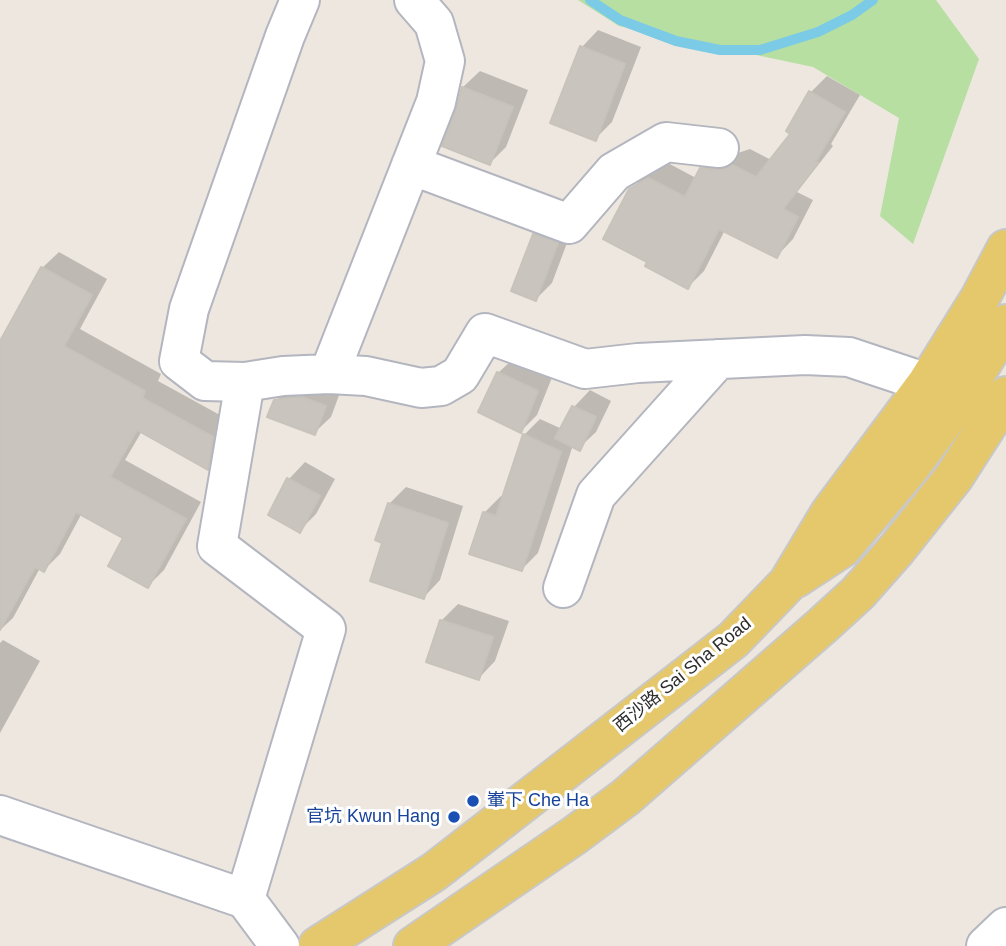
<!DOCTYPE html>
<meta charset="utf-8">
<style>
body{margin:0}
canvas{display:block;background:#ede7e0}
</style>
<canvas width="1006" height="946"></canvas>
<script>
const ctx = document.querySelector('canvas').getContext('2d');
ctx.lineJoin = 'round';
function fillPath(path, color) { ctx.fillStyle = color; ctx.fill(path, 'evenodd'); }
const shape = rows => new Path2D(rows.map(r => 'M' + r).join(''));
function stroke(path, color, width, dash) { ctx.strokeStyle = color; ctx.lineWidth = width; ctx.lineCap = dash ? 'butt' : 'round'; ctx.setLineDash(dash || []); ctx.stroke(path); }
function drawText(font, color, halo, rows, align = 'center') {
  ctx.font = font + ' Helvetica,"Noto Sans TC",sans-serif'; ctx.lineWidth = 6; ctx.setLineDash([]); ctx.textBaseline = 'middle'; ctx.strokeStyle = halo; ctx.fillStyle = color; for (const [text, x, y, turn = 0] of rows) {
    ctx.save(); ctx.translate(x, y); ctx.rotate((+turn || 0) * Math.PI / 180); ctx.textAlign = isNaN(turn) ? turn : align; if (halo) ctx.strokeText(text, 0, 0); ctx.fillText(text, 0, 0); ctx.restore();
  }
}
fillPath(shape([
 [578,0,936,0,979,59,913,244,880,216,899,118,813,67,619,26]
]), '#b7dfa2');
fillPath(shape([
 [598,30,641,47,612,122,595,139,582,47],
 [480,71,528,90,506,147,490,163,458,111,463,87],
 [827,76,860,95,831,144,833,146,797,192,813,200,793,239,777,256,725,230,704,271,688,287,649,262,631,190,648,172,666,162,696,178,701,169,718,152,735,154,750,149,771,160,792,133,811,92],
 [551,219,573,227,552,283,536,299,535,235],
 [59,252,107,279,80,329,161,374,158,381,229,420,224,451,208,467,142,431,125,460,201,502,164,570,148,586,125,537,82,513,60,554,44,570,40,568,13,618,0,630,0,343,42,268],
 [515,357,553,375,537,415,521,431,498,373],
 [292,384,341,390,331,417,314,433,276,401],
 [590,390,611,401,596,432,579,448,573,445,538,553,522,569,471,553,485,512,501,496,504,497,524,435,540,419,562,429,574,407],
 [305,462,335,479,316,514,299,531,270,515,289,479],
 [406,487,463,506,440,580,424,597,384,541,389,504],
 [458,604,509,621,495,661,479,678,441,621],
 [3,640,40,661,0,733,0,643]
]), '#0003');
stroke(shape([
 [590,0,620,20,676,41,720,50,760,50,818,32,852,15,873,0]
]), '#7ccbe6', 10);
const building = shape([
 [580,46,625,64,596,141,550,123,580,46],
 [462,87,513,107,490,165,442,146,456,110,462,87],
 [809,91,845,112,816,161,818,163,783,209,798,217,777,258,719,229,688,289,645,266,647,262,603,239,629,189,648,178,685,197,700,168,717,170,727,168,732,165,756,177,790,134,786,131,809,91],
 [533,234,558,243,536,301,511,291,533,234],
 [41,267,92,295,64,346,145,391,142,398,213,437,208,470,137,430,110,477,186,519,148,588,108,566,123,538,76,512,44,572,35,567,0,630,0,341,41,267],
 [497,372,538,391,521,433,478,412,497,372],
 [301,397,326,406,315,435,267,417,274,400,301,397],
 [572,406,596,417,580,451,555,438,572,406],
 [523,434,561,452,522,571,469,554,483,512,496,516,523,434],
 [287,478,320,496,300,533,268,515,287,478],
 [388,503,448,523,424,599,370,581,382,543,375,540,388,503],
 [440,620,493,637,479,680,426,662,440,620]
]);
fillPath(building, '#c9c5be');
stroke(building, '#c8c3ba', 2);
const minor = shape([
 [300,0,285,36,189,309,179,361,205,381,245,382,283,376,329,374,366,376,421,388,441,386,460,375,485,333,585,369,638,363,805,355,849,357,927,383,956,400],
 [411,165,569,224,614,172,666,142,719,148],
 [329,374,436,102,445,61,434,23,414,0],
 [563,588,596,495,718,359],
 [0,815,245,899,326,629,217,546,245,382],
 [245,899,280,946],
 [986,946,1006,927]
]);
const major = shape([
 [796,578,842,548,908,470,959,401,1006,324],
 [318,946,434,872,733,640,788,583,830,513,927,383,980,298,1006,249],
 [413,946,575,835,626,797,823,625,858,593,896,550,954,477,1006,396]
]);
stroke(minor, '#b4b6bf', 42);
stroke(major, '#c8c8c8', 42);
stroke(minor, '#fff', 38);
stroke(major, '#e6c86c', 38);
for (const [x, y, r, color] of [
 [473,801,7,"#1a4fb4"],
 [454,817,7,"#1a4fb4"]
]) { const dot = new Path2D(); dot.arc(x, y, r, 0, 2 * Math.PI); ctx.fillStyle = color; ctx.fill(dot); stroke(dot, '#fff', 2.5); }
drawText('18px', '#2d2d2d', '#fff', [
 ["西沙路 Sai Sha Road",683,675,-39]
]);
drawText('18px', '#164399', '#fff', [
 ["輋下 Che Ha",487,801],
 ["官坑 Kwun Hang",440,817,"right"]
], 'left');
</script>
